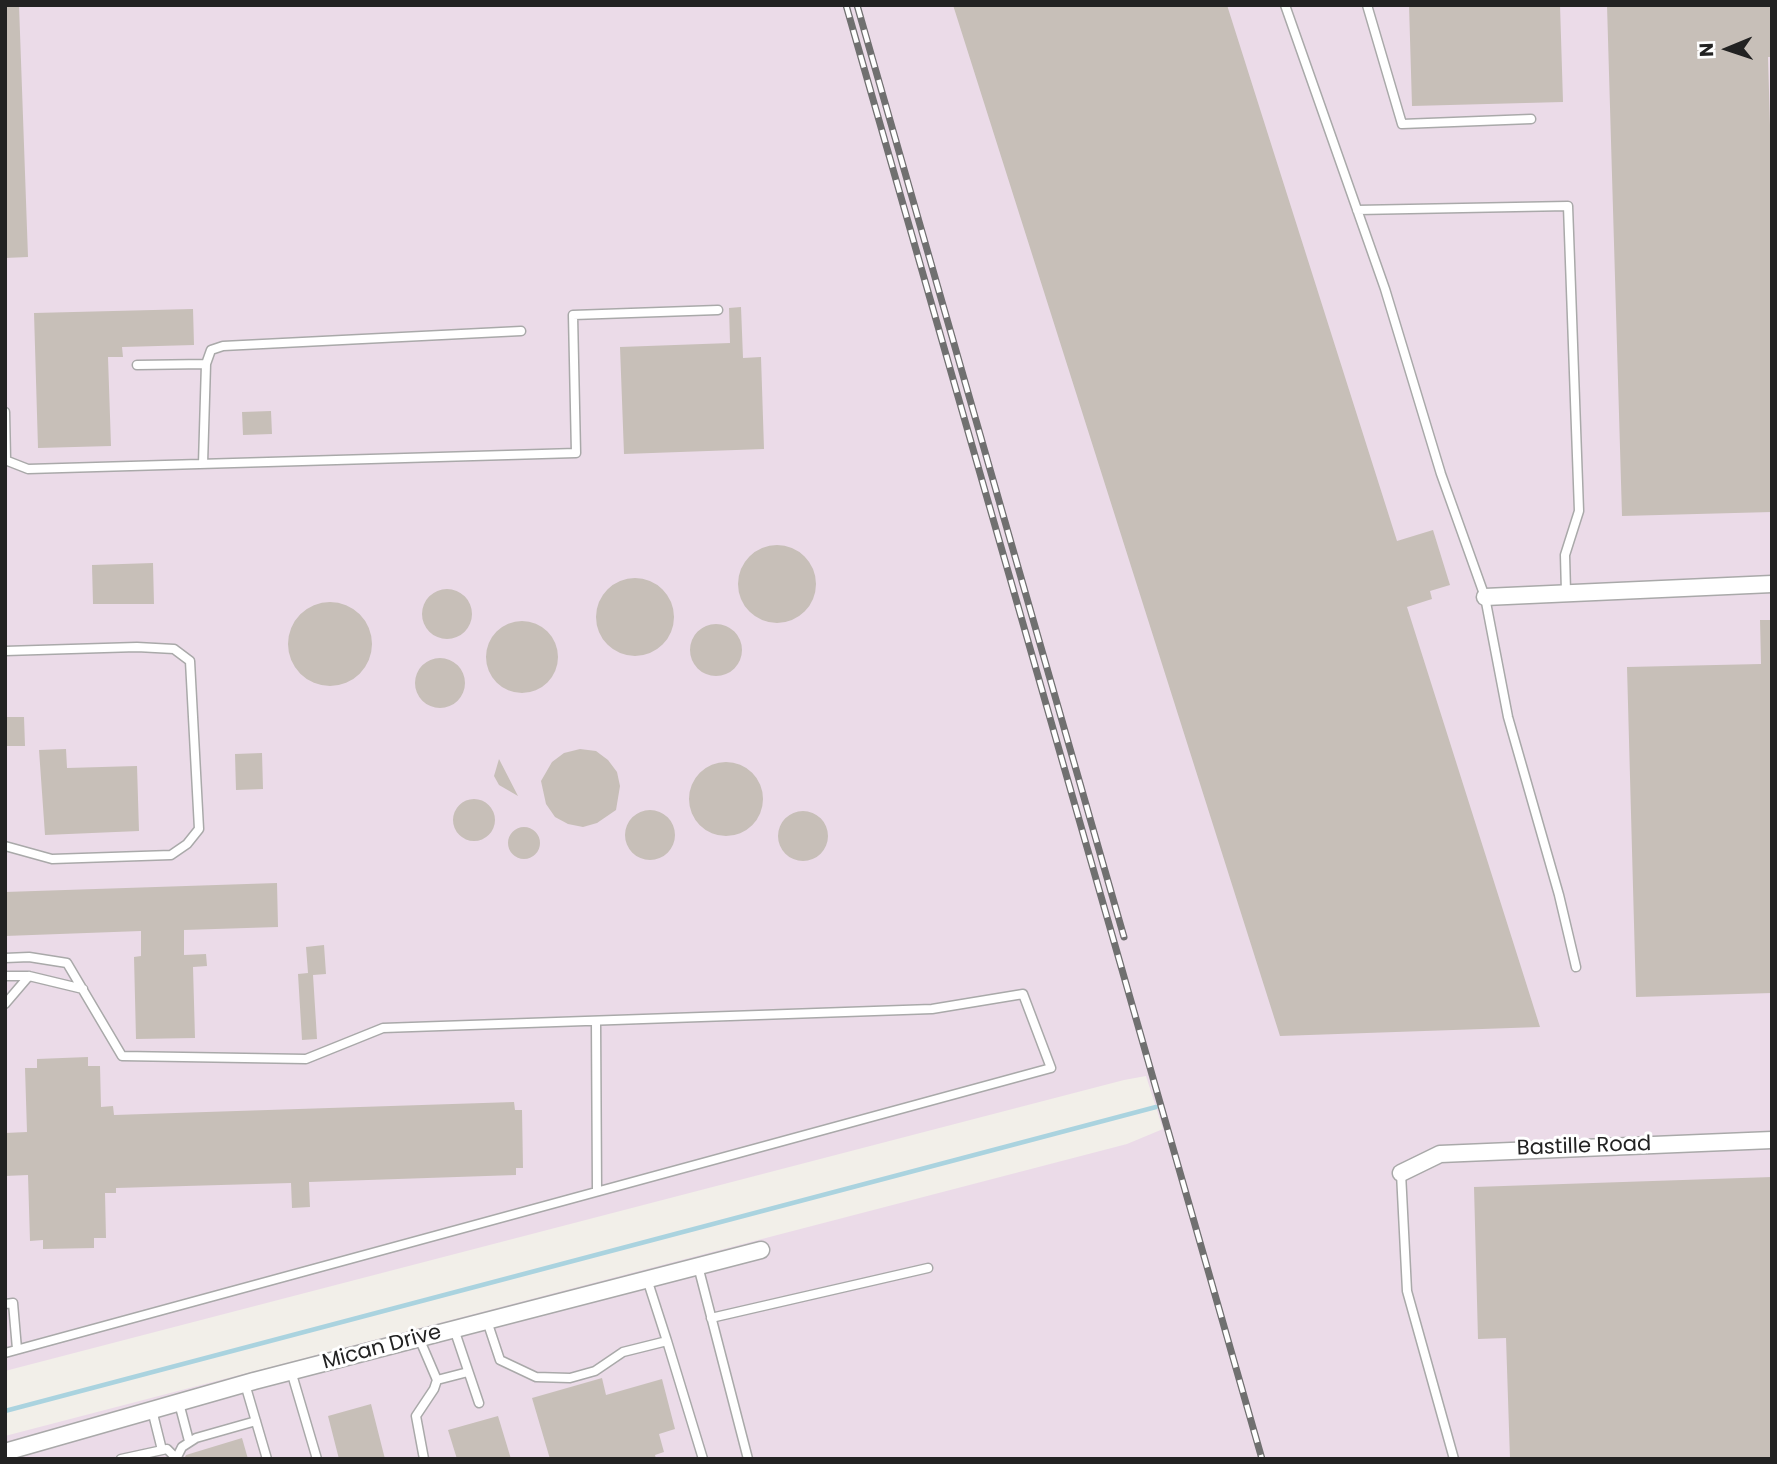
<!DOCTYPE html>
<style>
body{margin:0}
#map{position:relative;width:1777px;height:1464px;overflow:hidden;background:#f2efe9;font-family:Poppins,sans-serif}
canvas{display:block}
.frame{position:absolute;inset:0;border:7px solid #222;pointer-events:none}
.north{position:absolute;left:1693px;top:14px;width:70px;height:70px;-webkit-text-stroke:5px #fff;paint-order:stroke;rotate:268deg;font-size:19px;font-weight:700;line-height:28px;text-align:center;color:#222}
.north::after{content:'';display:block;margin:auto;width:24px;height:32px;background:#222;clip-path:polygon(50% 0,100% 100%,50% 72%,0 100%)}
</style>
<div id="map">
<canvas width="1777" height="1464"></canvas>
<div class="frame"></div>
<div class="north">N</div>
</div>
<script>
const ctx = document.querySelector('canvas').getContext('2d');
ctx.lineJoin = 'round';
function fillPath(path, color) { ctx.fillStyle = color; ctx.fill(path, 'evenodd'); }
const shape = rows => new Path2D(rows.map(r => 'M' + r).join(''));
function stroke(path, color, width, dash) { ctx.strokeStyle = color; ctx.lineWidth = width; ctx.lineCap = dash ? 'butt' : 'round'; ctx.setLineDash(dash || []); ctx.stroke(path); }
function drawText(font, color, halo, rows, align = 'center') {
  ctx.font = font + ' Poppins,sans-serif'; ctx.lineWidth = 6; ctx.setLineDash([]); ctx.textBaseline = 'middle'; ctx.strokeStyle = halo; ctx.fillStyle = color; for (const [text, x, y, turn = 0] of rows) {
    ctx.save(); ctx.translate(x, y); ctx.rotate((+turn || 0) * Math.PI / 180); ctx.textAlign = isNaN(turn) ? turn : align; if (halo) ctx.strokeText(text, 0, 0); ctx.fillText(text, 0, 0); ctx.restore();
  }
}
fillPath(shape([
 [5,5,1772,5,1772,1459,5,1459,5,1436,1127,1144,1163,1129,1146,1076,1124,1080,5,1371]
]), '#ebdbe8');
stroke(shape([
 [5,1411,1156,1107]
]), '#aad3df', 4.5);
fillPath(shape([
 [5,5,19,5,28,257,5,258],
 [953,5,1227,5,1397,541,1433,530,1450,585,1430,591,1432,599,1407,607,1540,1027,1280,1036],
 [1409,5,1560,5,1563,102,1412,106],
 [1607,5,1772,5,1772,57,1768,57,1772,194,1772,512,1622,516],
 [741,307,743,358,761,357,764,449,624,454,620,347,730,343,729,308],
 [193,309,194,345,122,347,123,357,108,357,111,446,38,448,34,313],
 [271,411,272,434,243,435,242,412],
 '738 584a39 39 0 1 1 78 0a39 39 0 1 1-78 0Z',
 [153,563,154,604,93,604,92,565],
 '596 617a39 39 0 1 1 78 0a39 39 0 1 1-78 0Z',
 '422 614a25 25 0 1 1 50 0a25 25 0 1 1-50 0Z',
 '288 644a42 42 0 1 1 84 0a42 42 0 1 1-84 0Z',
 [1760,620,1772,620,1772,993,1636,997,1627,667,1761,664],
 '486 657a36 36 0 1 1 72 0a36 36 0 1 1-72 0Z',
 '690 650a26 26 0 1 1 52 0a26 26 0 1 1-52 0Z',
 '415 683a25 25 0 1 1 50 0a25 25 0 1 1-50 0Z',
 [5,717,24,717,25,746,5,746],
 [66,749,67,768,137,766,139,831,45,835,39,750],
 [580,749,596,751,608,760,617,772,620,786,616,810,597,823,583,827,568,824,555,817,546,804,541,781,552,762,564,753],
 [262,753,263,789,236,790,235,754],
 [499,759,518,796,499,785,494,776],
 '689 799a37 37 0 1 1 74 0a37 37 0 1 1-74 0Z',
 '453 820a21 21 0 1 1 42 0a21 21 0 1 1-42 0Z',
 '625 835a25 25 0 1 1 50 0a25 25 0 1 1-50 0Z',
 '778 836a25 25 0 1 1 50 0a25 25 0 1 1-50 0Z',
 '508 843a16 16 0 1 1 32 0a16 16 0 1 1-32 0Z',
 [277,883,278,927,184,930,184,955,206,954,207,966,193,967,195,1038,136,1039,134,957,141,956,141,931,5,936,5,892],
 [324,945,326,974,313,975,317,1039,302,1040,298,974,308,973,306,947],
 [88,1057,88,1066,100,1066,101,1107,113,1106,114,1115,514,1102,515,1110,522,1110,523,1168,516,1168,516,1175,309,1182,310,1207,292,1208,291,1183,116,1188,116,1193,105,1193,106,1238,94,1238,94,1248,43,1249,43,1240,30,1241,28,1175,5,1176,5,1133,27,1132,25,1068,37,1068,37,1059],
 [1772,1177,1772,1459,1510,1459,1506,1338,1478,1339,1474,1187],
 [602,1378,606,1395,662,1379,675,1429,659,1434,664,1452,655,1455,656,1459,550,1459,532,1398],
 [371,1404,385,1459,339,1459,328,1416],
 [498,1416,511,1459,457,1459,448,1430],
 [242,1438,248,1459,184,1459,186,1455]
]), '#c7bfb8');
const service = shape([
 [1285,5,1385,289,1441,474,1485,597,1508,717,1559,895,1576,967],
 [1367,5,1402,124,1531,119],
 [1357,210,1568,206,1579,511,1565,555,1566,592],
 [137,365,206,364],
 [5,412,6,460],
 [5,460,28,469,576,453,573,315,718,310],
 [203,464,206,364,211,350,223,346,521,331],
 [5,651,137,647,174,649,190,661,199,829,187,844,171,855,52,859,5,846],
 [5,958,29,957,67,963,122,1056,306,1059,383,1028,932,1009,1023,994,1051,1068,5,1353],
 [5,976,29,976,83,989],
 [5,1004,29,976],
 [596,1021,597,1191],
 [1401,1173,1407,1291,1454,1459],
 [698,1266,748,1459],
 [5,1304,13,1303,17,1349],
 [711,1318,928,1268],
 [487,1321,500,1360,536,1377,570,1378,595,1371,623,1352,667,1341,647,1279],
 [454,1329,479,1403],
 [419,1338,437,1380,434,1389,416,1416,424,1459],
 [667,1341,703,1459],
 [291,1371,317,1459],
 [437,1380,468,1372],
 [245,1384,267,1459],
 [179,1403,189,1441],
 [152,1410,162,1450],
 [121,1459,167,1449,176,1458],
 [176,1459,182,1447,196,1438,256,1421]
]);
const minor = shape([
 [1485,597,1772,584],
 [1401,1173,1440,1154,1772,1140],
 [5,1452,254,1381,761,1250]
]);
stroke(service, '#a9a9a9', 11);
stroke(minor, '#a9a9a9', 19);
stroke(service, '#fff', 8);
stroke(minor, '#fff', 16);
const rail = shape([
 [846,5,1262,1459],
 [857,5,1124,937]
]);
stroke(rail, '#707070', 7);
stroke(rail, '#fff', 4.5, [13]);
drawText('21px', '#222', '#fff', [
 ["Bastille Road",1584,1147,-2],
 ["Mican Drive",382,1348,-15]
]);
</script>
